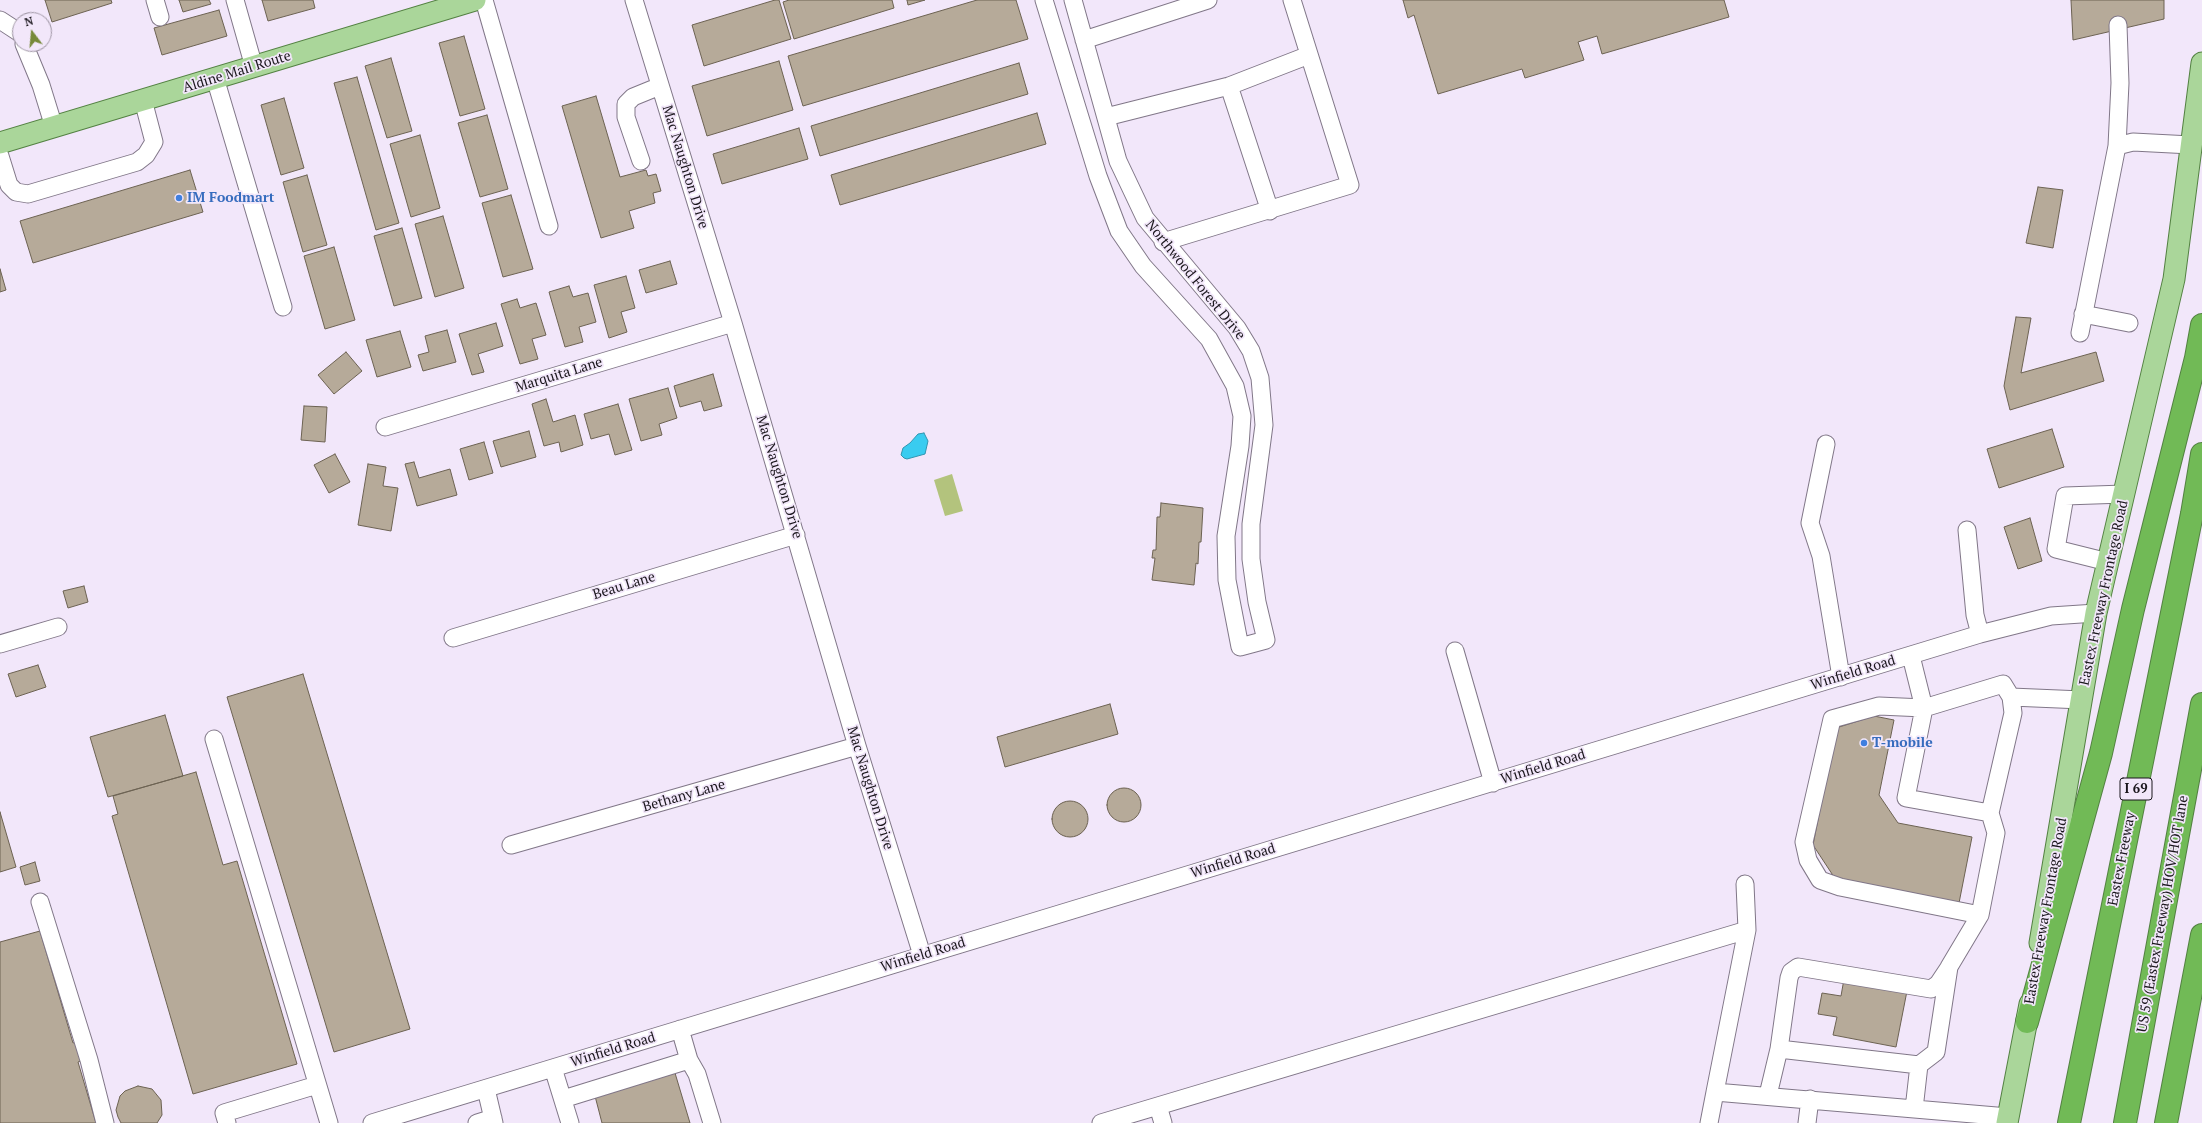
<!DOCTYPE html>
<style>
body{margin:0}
#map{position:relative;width:2202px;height:1123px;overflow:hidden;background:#f2e7fa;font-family:"PT Serif",serif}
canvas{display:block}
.north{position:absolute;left:12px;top:12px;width:40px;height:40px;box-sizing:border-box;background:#f2e7fa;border:1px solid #9c93a1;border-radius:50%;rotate:344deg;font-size:11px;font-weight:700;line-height:16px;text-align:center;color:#1a161c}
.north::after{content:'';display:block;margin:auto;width:14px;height:18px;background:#778939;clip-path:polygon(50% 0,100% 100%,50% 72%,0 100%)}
</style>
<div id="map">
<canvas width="2202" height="1123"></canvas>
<div class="north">N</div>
</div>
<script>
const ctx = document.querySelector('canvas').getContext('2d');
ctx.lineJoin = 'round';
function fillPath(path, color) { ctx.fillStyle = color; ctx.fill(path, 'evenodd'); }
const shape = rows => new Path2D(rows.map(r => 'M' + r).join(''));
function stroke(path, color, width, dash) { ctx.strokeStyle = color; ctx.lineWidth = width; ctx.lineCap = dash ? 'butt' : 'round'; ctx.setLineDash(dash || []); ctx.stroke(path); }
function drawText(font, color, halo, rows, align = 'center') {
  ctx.font = font + ' "PT Serif",serif'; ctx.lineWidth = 3.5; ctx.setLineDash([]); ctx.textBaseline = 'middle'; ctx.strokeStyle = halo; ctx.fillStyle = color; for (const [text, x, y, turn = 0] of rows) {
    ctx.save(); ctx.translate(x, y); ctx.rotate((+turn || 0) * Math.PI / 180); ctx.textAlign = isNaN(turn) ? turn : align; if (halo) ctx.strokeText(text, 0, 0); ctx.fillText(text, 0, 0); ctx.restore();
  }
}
fillPath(shape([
 [952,474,963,511,945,516,934,480]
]), '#b3c37d');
const water = shape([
 [924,433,928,441,925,454,907,459,904,458,901,455,903,448,910,443,918,434,924,433]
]);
fillPath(water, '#39ccf0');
stroke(water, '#3095b0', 1);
const building = shape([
 [45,0,111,0,112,3,52,22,45,0],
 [179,0,209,0,211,4,183,12,179,0],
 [262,0,313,0,315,8,268,21,262,0],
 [775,0,779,0,791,39,704,66,692,25,775,0],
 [789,0,892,0,894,8,794,39,783,2,789,0],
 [907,0,925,0,908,5,907,0],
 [977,0,1016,0,1028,39,803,106,788,56,977,0],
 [1403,0,1724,0,1729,17,1602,54,1597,36,1578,42,1584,60,1525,78,1522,69,1438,94,1414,15,1408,18,1403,0],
 [2071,0,2164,0,2164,19,2073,40,2071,0],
 [219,10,227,36,162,55,154,28,219,10],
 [464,36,485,109,460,116,439,43,464,36],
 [391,58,412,131,387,138,365,66,391,58],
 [779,61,793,110,707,136,692,86,779,61],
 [1019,63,1028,94,820,156,811,126,1019,63],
 [357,77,399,223,376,230,334,83,357,77],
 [596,96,620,177,646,170,648,176,656,174,661,191,653,193,655,203,629,211,634,228,601,238,562,106,596,96],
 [284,98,304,168,281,175,261,105,284,98],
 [1037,113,1046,144,840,205,831,175,1037,113],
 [487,115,508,189,480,197,458,123,487,115],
 [799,128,808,159,722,184,713,154,799,128],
 [420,135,440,208,411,217,390,144,420,135],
 [190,170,203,212,33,263,20,221,190,170],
 [307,175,327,245,303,252,283,182,307,175],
 [2038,187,2063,190,2053,248,2026,243,2038,187],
 [511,195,533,269,503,277,482,203,511,195],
 [443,216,464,288,435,297,415,224,443,216],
 [402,228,422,298,394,306,374,236,402,228],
 [334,247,355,320,325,329,304,256,334,247],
 [670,261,677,284,646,293,639,270,670,261],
 [0,269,6,290,0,292,0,269],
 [626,276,635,308,621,312,627,332,609,338,594,285,626,276],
 [569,286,573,297,588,293,596,322,579,327,583,342,565,347,549,292,569,286],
 [517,299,520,308,536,303,546,335,532,339,538,359,520,364,501,304,517,299],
 [2016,317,2031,318,2021,373,2096,352,2104,381,2010,410,2004,386,2016,317],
 [496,323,503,346,478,354,484,372,472,375,459,334,496,323],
 [447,330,456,362,423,371,418,355,429,352,425,336,447,330],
 [400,331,411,367,377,377,366,340,400,331],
 [346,352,362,371,334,394,318,375,346,352],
 [713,374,722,406,704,411,701,401,680,407,674,386,713,374],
 [668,388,677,418,659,424,662,435,641,441,629,399,668,388],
 [546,399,553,422,575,415,583,445,561,452,559,442,544,446,532,404,546,399],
 [618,404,632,450,615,455,609,434,591,439,584,414,618,404],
 [304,406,327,407,325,442,301,440,304,406],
 [2052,429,2064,467,1999,488,1987,449,2052,429],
 [529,431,536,457,501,467,493,441,529,431],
 [484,442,493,473,469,480,460,449,484,442],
 [335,454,350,482,329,493,314,465,335,454],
 [414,462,419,478,450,469,457,495,417,506,405,464,414,462],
 [368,464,386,467,383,486,398,488,391,531,358,525,368,464],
 [1161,503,1203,508,1201,542,1199,542,1198,564,1196,563,1194,585,1152,580,1155,558,1152,558,1153,550,1156,550,1157,517,1160,517,1161,503],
 [2030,518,2042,561,2018,569,2004,527,2030,518],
 [84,586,88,602,68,608,63,591,84,586],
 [38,665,46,687,16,697,8,674,38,665],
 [303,674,410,1029,334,1052,227,697,303,674],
 [1110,704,1118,734,1005,767,997,737,1110,704],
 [165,715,183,776,108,797,90,737,165,715],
 [1874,716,1894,720,1879,795,1898,823,1972,837,1959,903,1836,880,1813,845,1836,728,1874,716],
 [196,772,223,865,237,861,297,1064,193,1094,112,816,118,814,113,796,196,772],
 '1107 805a17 17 0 1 1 34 0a17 17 0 1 1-34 0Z',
 '1052 819a18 18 0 1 1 36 0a18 18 0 1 1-36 0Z',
 [0,812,16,867,0,872,0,812],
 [35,862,40,881,25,885,20,867,35,862],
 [40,931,73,1043,78,1041,83,1060,78,1062,96,1123,0,1123,0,942,40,931],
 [1844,979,1907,991,1896,1047,1833,1035,1837,1017,1818,1014,1822,993,1841,996,1844,979],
 [675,1073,690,1123,602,1123,595,1096,675,1073],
 [138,1086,152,1089,161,1100,162,1115,157,1123,121,1123,118,1117,116,1110,120,1096,125,1091,138,1086]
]);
fillPath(building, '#b6aa99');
stroke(building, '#6c6252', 1);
const minor = shape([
 [155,0,160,17],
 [235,0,254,67],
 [484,0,549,226],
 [634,0,733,323,857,746,922,955],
 [1044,0,1098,176,1119,231,1143,266,1209,339,1235,386,1242,416,1240,446,1226,536,1227,580,1240,647,1266,640,1257,602,1251,559,1251,524,1264,425,1260,378,1251,351,1237,328,1145,218,1118,161,1073,0],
 [0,20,20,33],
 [1084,40,1208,0],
 [24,44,41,85,54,127],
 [215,78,283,307],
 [1229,86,1270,211],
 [1106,117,1229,86,1309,55],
 [2117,146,2120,83,2118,25],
 [0,156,9,185,16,192,28,194,137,162,146,155,154,142,143,100],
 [641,161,626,117,626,104,633,97,660,86],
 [1163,242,1350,185,1292,0],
 [2083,314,2129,323],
 [2080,333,2117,146,2133,142,2191,145],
 [385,427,733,323],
 [1826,444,1810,523,1821,556,1841,677],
 [1967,530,1975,615,1980,634],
 [2108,562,2056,549,2065,496,2124,494],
 [453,638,796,535],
 [0,644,58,627],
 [1455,651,1493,783],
 [1911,656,1924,708,1879,706,1832,719,1804,842,1808,860,1820,880,1840,887,1980,915],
 [2011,697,2082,700],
 [214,739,329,1123],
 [511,845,857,746],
 [1745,884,1747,930],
 [40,902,89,1060,105,1123],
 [680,1029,689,1060],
 [1779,1049,1789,978,1791,972,1798,967,1931,989,1938,984,1948,969],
 [1919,1065,1936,1052,1949,967,1980,915,1996,833,1990,813,1906,798,1924,708,2003,684,2011,697,2013,713,1990,813],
 [553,1068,570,1123],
 [486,1089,494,1123],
 [1768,1095,1779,1049,1919,1065,1914,1109],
 [563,1099,689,1060,697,1074,712,1123],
 [1158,1106,1163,1123],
 [227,1123,224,1113,317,1085],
 [372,1123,1980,634,2051,616,2096,613],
 [477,1123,493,1118],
 [1101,1123,1747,930,1715,1092,2008,1117],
 [1709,1123,1715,1092],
 [1807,1123,1810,1099]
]);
const major = shape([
 [0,143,475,0],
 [2040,943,2096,613,2174,279,2202,63],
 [2007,1123,2030,1004]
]);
const highway = shape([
 [2027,1022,2101,753,2133,609,2196,358,2202,325],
 [2069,1123,2192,514,2202,454],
 [2125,1123,2202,704],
 [2166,1123,2202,935]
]);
stroke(minor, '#817788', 19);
stroke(major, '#538142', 23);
stroke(highway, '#538142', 24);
stroke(minor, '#fff', 17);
stroke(major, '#aad69a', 21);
stroke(highway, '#71ba56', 22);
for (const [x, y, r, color] of [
 [179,198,4,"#3f7fe0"],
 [1864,743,4,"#3f7fe0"]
]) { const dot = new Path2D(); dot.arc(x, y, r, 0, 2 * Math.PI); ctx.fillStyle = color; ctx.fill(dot); stroke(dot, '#f2e7fa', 1.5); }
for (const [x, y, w] of [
 [2136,789,32]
]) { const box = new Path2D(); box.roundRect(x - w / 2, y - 11, w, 22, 3); ctx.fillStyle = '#f2e7fa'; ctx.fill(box); stroke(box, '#1a161c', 1); }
drawText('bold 13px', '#1a161c', null, [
 ["I 69",2136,789]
]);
drawText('14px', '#1a161c', '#f2e7fa', [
 ["Aldine Mail Route",237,72,-17],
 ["Mac Naughton Drive",685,167,73],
 ["Northwood Forest Drive",1195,280,51],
 ["Marquita Lane",559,375,-17],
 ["Mac Naughton Drive",779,477,73],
 ["Beau Lane",624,586,-17],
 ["Eastex Freeway Frontage Road",2104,593,-78],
 ["Winfield Road",1853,673,-17],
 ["Winfield Road",1543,767,-17],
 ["Mac Naughton Drive",870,788,73],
 ["Bethany Lane",684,796,-16],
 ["Eastex Freeway",2122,859,-79],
 ["Winfield Road",1233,861,-17],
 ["Eastex Freeway Frontage Road",2046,911,-80],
 ["US 59 (Eastex Freeway) HOV/HOT lane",2163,914,-80],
 ["Winfield Road",923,955,-17],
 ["Winfield Road",613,1050,-17]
]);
drawText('bold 14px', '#366cbe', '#f2e7fa', [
 ["IM Foodmart",187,198],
 ["T-mobile",1872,743]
], 'left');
</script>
